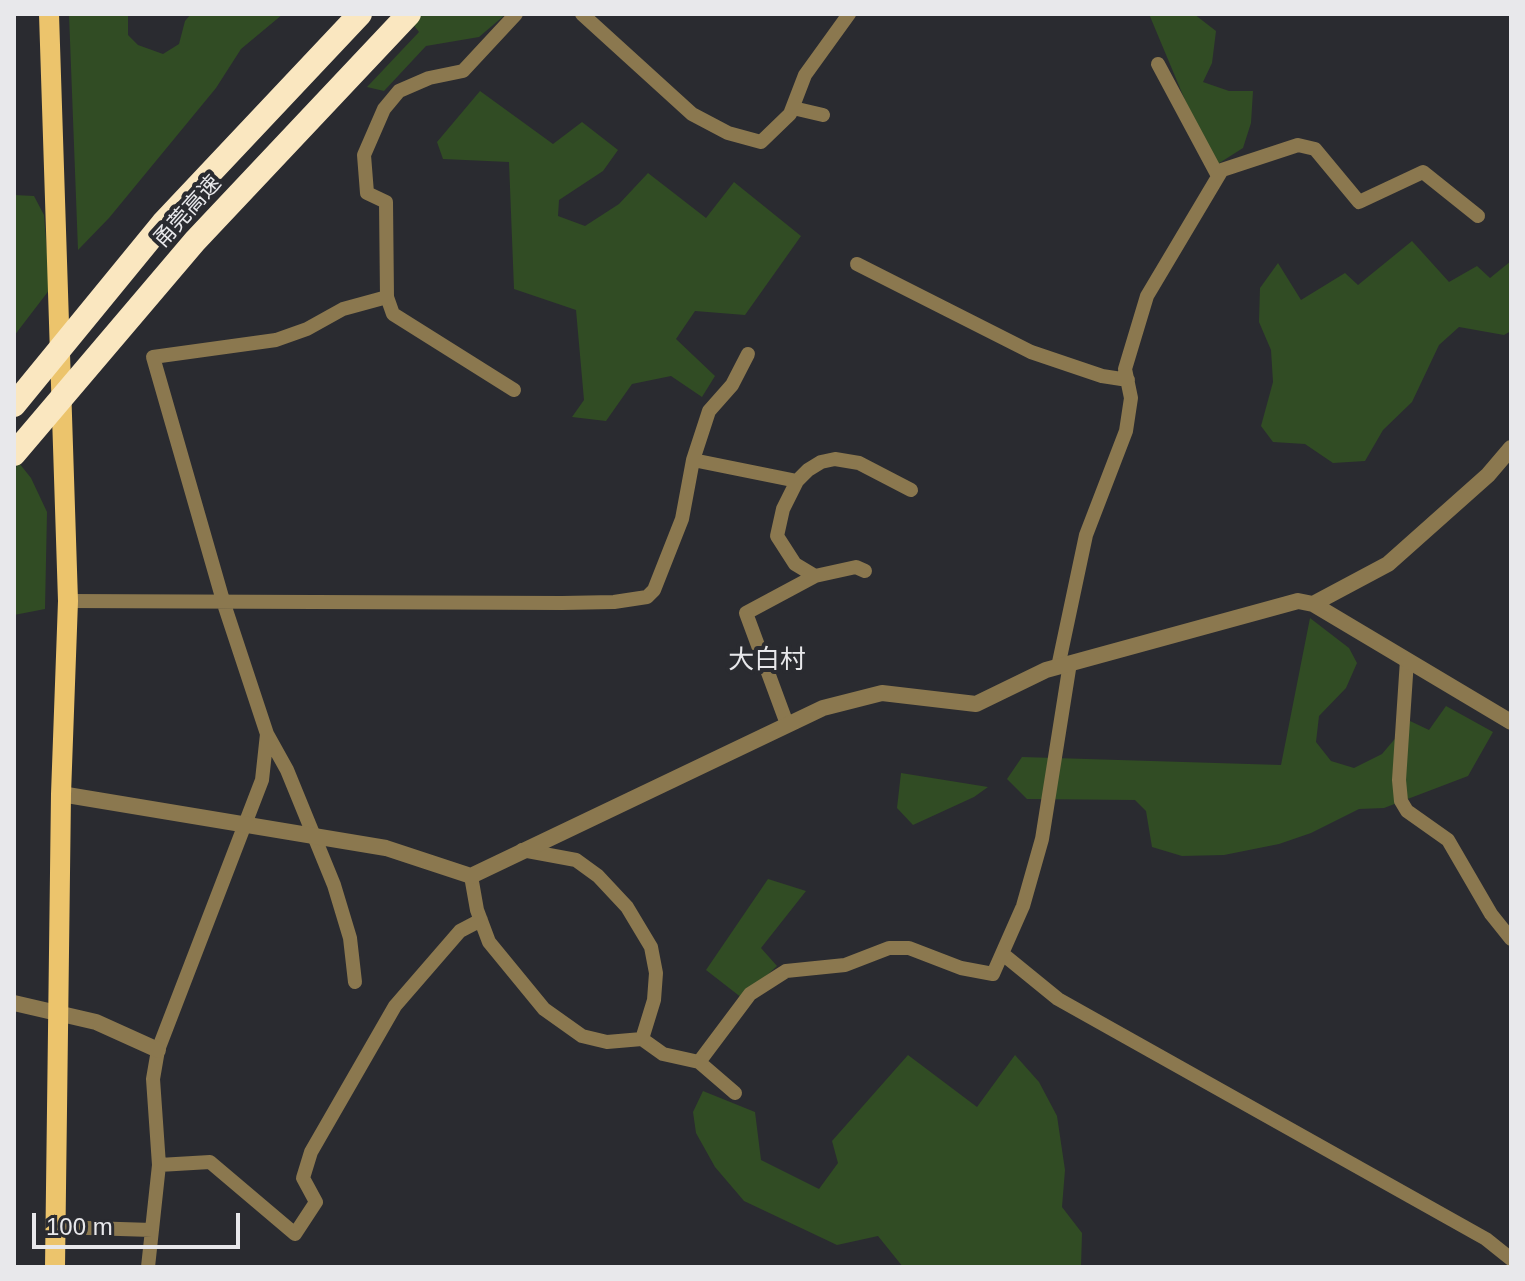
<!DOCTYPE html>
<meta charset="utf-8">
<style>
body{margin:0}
#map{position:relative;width:1525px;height:1281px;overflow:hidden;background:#2a2b30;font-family:Helvetica,sans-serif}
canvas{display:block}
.frame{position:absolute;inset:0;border:16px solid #e8e8eb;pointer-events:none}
.scale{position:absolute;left:32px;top:1213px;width:208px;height:36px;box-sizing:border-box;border:4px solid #e8e8eb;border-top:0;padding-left:10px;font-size:24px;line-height:28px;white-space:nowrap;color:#e8e8eb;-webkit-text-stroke:6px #2a2b30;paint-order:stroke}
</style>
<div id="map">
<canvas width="1525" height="1281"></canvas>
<div class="frame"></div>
<div class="scale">100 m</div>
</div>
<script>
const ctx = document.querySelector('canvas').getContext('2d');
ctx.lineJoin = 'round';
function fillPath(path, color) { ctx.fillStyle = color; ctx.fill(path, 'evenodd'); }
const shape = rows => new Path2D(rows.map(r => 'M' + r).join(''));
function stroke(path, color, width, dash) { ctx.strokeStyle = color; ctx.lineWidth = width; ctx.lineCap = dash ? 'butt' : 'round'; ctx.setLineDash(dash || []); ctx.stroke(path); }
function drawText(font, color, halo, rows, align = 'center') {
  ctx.font = font + ' Helvetica,"Noto Sans SC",sans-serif'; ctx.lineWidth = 8; ctx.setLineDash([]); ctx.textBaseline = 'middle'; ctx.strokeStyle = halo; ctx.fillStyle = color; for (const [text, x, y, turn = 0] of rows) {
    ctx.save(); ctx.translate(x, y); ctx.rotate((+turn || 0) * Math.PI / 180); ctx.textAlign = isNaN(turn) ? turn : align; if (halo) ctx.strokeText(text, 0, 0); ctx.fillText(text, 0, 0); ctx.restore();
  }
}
fillPath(shape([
 [69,14,128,14,128,35,138,45,163,54,179,44,185,21,191,14,283,14,241,49,216,88,109,218,78,250],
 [420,14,506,14,479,37,426,46,384,91,367,87,419,32,412,23],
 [1149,14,1194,14,1216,31,1212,63,1203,82,1229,91,1253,91,1251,123,1243,148,1213,167],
 [480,91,553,144,582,122,618,150,603,171,559,200,558,216,585,226,619,204,648,173,706,218,734,182,801,236,745,315,695,311,676,339,715,376,702,397,671,376,632,384,606,421,572,417,584,400,576,310,514,289,509,162,443,159,437,142],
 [14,195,34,196,44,215,50,289,14,336],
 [1412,241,1449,282,1477,266,1490,278,1511,261,1511,331,1504,335,1459,327,1439,345,1412,402,1383,430,1365,461,1333,463,1305,444,1273,442,1261,426,1273,382,1271,350,1259,322,1260,288,1278,263,1301,300,1345,273,1358,285],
 [19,463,31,478,47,512,45,609,14,615,14,470],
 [1310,618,1349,648,1357,663,1346,688,1319,716,1316,742,1331,761,1354,768,1382,754,1410,721,1429,730,1446,706,1493,732,1468,776,1384,808,1359,809,1311,833,1279,844,1224,855,1182,856,1152,847,1146,811,1135,800,1027,799,1007,779,1022,757,1281,765],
 [901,773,988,787,974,797,913,825,897,808],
 [768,879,806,891,761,948,777,966,742,998,706,970],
 [908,1055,977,1107,1015,1055,1039,1082,1057,1116,1065,1170,1062,1207,1082,1233,1081,1267,903,1267,878,1236,837,1245,744,1201,715,1167,696,1133,693,1112,703,1091,755,1112,761,1160,819,1189,838,1163,832,1141]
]), '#314c24');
stroke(shape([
 [582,14,692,114,728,133,761,142,790,114,805,75,849,14],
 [1158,64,1218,176],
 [793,108,823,115],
 [857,264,1031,352,1102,376,1128,380],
 [514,390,393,314,387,297,386,202,367,193,364,155,384,109,399,91,429,78,463,71,516,14],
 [693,460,797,481],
 [815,576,795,564,777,536,783,509,797,481,808,470,821,462,835,459,859,463,911,490],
 [68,601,562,603,614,602,647,597,654,590,682,519,693,460,709,411,732,385,748,354],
 [1407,660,1399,780,1401,801,1407,811,1448,840,1491,914,1511,939],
 [1058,667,1086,535,1126,431,1131,398,1125,369,1147,296,1222,170,1298,145,1315,149,1359,202,1423,172,1478,216],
 [787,724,746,613,815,576,856,567,865,571],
 [267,734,287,770,334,885,350,938,355,982],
 [522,850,576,860,598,876,627,907,651,947,656,973,654,1000,642,1039,663,1054,699,1062,735,1093],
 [471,876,477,910,489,942,544,1009,582,1036,607,1042,642,1039],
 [1004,955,1058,999,1486,1239,1511,1259],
 [699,1062,750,994,786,971,845,965,889,948,909,948,961,968,993,974,1023,906,1042,839,1070,663],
 [159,1165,210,1162,295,1234,316,1202,303,1178,311,1152,395,1006,460,931,481,920],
 [56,1227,152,1230],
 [148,1267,159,1165,153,1079,158,1050,262,780,267,734,224,604,153,357,276,340,307,329,343,309,387,297]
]), '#8b784f', 14);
stroke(shape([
 [1313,604,1388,564,1488,475,1511,448],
 [61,794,386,848,471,876,823,708,882,693,976,704,1046,670,1298,601,1313,604,1511,722],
 [14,1003,96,1022,158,1050]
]), '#8b784f', 16);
stroke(shape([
 [49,14,68,601,61,794,55,1267]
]), '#ecc46c', 20);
stroke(shape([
 [14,405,163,223,360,14],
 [14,454,195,241,409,14]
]), '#fae7c0', 24);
drawText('22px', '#e8e8eb', '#2a2b30', [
 ["甬莞高速",188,212,-48]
]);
drawText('26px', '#e8e8eb', '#2a2b30', [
 ["大白村",767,661]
]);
</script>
